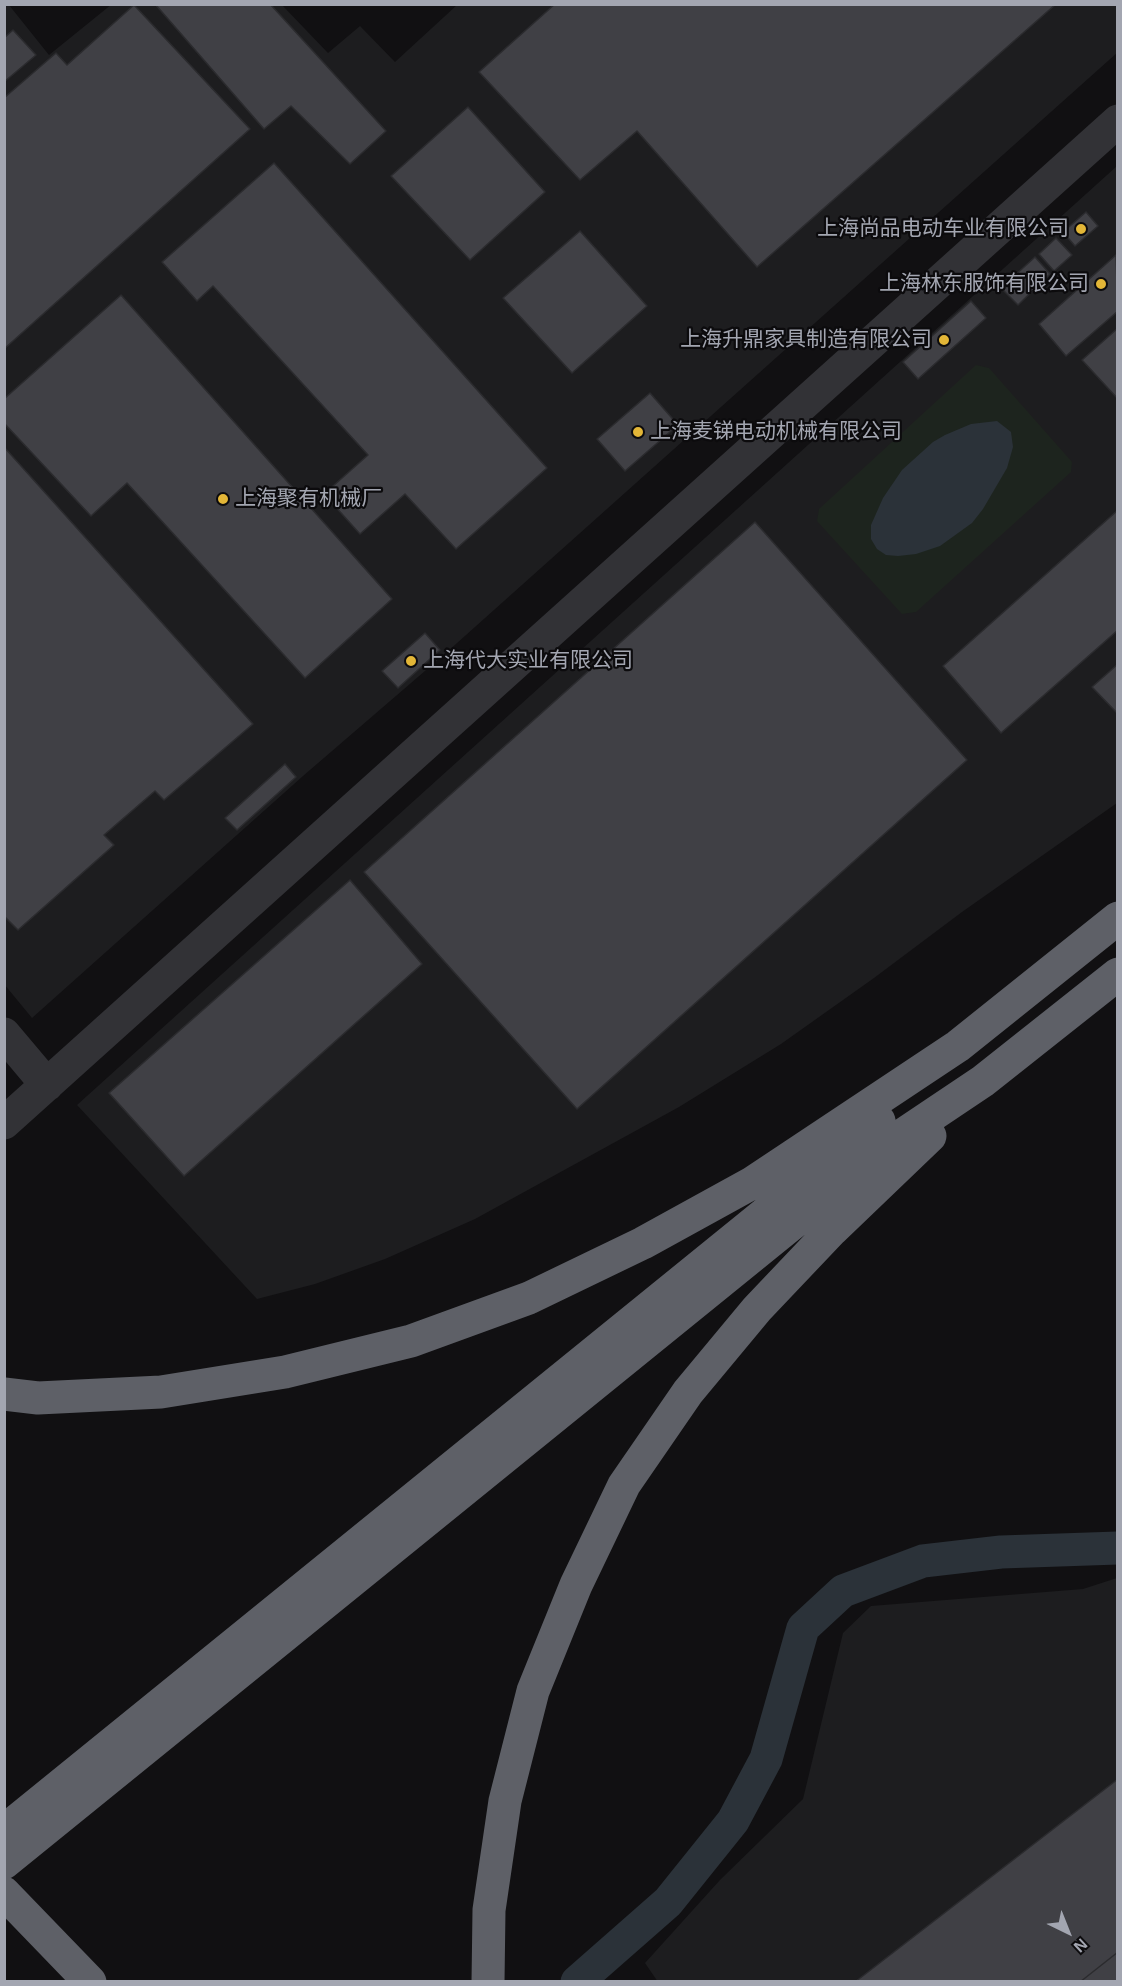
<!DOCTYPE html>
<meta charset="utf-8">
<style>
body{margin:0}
#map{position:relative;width:1122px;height:1986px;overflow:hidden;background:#111012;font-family:Arial,sans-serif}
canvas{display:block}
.frame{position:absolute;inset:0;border:6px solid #a3a6b1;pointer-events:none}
.north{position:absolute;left:1038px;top:1902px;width:60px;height:60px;-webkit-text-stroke:4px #0c0b0d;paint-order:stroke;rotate:137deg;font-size:16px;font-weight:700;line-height:24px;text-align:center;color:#a3a6b1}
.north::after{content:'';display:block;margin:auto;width:21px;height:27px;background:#a3a6b1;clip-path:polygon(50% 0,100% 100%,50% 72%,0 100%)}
</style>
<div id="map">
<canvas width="1122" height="1986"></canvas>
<div class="frame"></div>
<div class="north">N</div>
</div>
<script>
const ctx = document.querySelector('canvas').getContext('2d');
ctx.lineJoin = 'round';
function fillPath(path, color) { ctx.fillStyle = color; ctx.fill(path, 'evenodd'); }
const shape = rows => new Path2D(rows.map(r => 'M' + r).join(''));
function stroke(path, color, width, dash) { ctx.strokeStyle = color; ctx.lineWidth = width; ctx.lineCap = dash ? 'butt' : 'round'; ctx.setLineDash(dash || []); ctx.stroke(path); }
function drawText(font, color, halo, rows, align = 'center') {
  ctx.font = font + ' Arial,"Noto Sans SC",sans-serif'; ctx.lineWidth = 4.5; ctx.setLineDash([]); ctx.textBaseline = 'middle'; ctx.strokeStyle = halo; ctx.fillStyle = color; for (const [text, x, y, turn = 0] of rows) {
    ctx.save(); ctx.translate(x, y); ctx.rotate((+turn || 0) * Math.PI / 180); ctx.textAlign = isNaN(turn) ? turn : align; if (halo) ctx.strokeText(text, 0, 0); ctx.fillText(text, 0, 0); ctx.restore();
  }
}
fillPath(shape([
 [112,4,282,5,328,53,360,26,395,62,457,5,1117,4,1118,52,447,652,303,776,32,1018,4,984,4,5,9,5,49,55],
 [1117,166,1117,803,962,912,874,978,781,1044,679,1107,475,1219,385,1259,315,1284,257,1299,77,1105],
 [1117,1578,1117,1981,658,1982,645,1963,720,1880,803,1799,843,1633,871,1606,1083,1589]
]), '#1d1d1f');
fillPath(shape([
 [976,365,989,368,1072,462,1071,472,916,612,902,614,817,521,819,509]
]), '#1d241e');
fillPath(shape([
 [997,421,1011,432,1013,447,1007,468,983,509,972,523,940,546,916,554,898,556,886,555,877,549,871,539,871,525,883,498,902,470,933,442,945,435,971,424]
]), '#2b3239');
stroke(shape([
 [577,1982,668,1902,733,1821,766,1759,803,1628,843,1591,923,1561,1001,1552,1118,1548]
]), '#2b3239', 33);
const building = shape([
 [155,4,270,4,386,131,350,164,291,106,264,129,155,4],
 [555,4,1056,4,757,267,637,131,580,180,479,72,555,4],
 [134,5,250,129,4,349,4,98,56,53,67,65,134,5],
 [13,30,36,55,4,82,4,38,13,30],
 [468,107,545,192,470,260,391,176,468,107],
 [274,163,547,468,456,549,405,494,360,534,324,494,368,455,213,286,197,301,162,262,274,163],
 [1086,212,1098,226,1075,246,1063,232,1086,212],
 [580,231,647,306,572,373,503,298,580,231],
 [1056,238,1072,255,1054,271,1039,254,1056,238],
 [1116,255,1118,311,1066,356,1039,324,1116,255],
 [1035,257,1050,274,1018,305,1001,288,1035,257],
 [121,295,392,599,305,678,127,483,91,516,4,423,4,399,121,295],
 [971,301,986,318,918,379,903,362,971,301],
 [1118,328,1118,399,1082,360,1118,328],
 [650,393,678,425,625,471,597,439,650,393],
 [4,447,253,724,164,800,155,791,104,835,114,845,18,930,4,916,4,447],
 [1118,510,1118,630,1001,733,943,666,1118,510],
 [755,522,967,760,577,1109,364,872,755,522],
 [425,633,440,650,398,688,382,671,425,633],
 [1118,664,1118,714,1092,687,1118,664],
 [285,764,296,777,237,830,225,818,285,764],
 [350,880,422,964,184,1176,109,1093,350,880],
 [1118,1779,1118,1952,1080,1982,855,1982,1118,1779],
 [1118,1952,1118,1982,1080,1982,1118,1952]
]);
fillPath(building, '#404045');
stroke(building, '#2b2b2e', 1.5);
stroke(shape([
 [4,1034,47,1085],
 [4,1123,1118,121]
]), '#323236', 33);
stroke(shape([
 [4,1394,38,1398,161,1392,285,1372,411,1341,529,1298,643,1243,752,1183,958,1046,1118,918],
 [4,1831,879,1121],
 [4,1863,898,1138,983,1081,1118,974],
 [4,1893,90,1982],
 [488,1982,489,1910,505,1801,533,1691,576,1585,624,1485,688,1392,757,1309,832,1230,930,1136]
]), '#5e6067', 33);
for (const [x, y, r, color] of [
 [1081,229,6,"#e3b637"],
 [1101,284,6,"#e3b637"],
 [944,340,6,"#e3b637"],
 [638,432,6,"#e3b637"],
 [223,499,6,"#e3b637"],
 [411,661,6,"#e3b637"]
]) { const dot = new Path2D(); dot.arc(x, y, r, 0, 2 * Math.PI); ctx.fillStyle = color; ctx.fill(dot); stroke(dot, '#0c0b0d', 2); }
drawText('21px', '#a3a6b1', '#0c0b0d', [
 ["上海尚品电动车业有限公司",1069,229],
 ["上海林东服饰有限公司",1089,284],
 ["上海升鼎家具制造有限公司",932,340],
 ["上海麦锑电动机械有限公司",650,432,"left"],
 ["上海聚有机械厂",235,499,"left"],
 ["上海代大实业有限公司",423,661,"left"]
], 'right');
</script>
